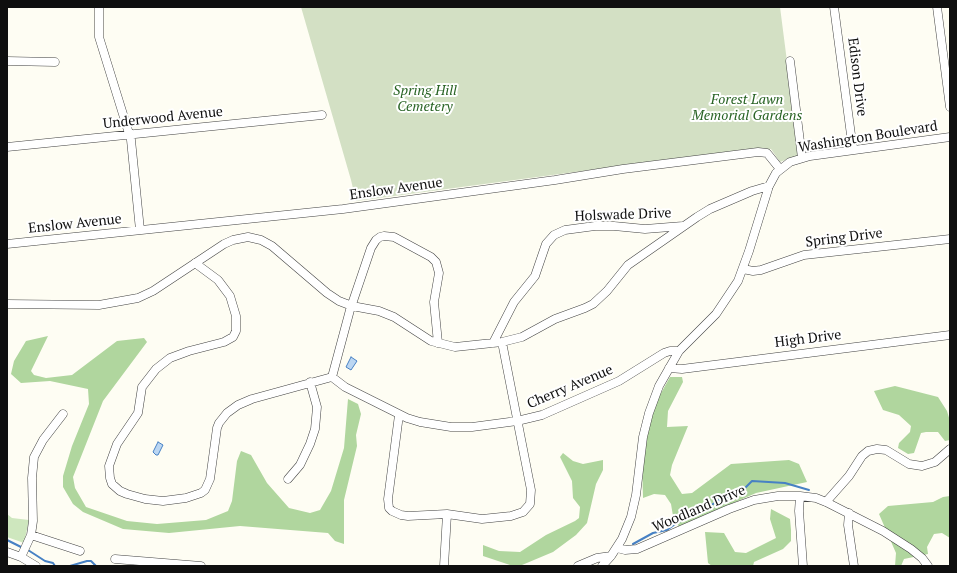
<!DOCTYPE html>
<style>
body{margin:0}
#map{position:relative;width:957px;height:573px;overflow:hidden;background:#fefdf3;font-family:"PT Serif",serif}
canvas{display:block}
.frame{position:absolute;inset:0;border:8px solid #0f0f0f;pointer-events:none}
</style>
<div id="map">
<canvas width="957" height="573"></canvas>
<div class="frame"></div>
</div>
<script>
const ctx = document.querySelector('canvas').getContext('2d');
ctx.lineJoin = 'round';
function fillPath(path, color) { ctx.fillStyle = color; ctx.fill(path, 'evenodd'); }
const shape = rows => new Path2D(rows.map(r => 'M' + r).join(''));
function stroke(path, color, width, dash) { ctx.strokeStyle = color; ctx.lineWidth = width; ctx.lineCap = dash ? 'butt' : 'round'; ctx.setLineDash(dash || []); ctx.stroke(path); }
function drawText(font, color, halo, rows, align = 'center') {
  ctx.font = font + ' "PT Serif",serif'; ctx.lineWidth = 4; ctx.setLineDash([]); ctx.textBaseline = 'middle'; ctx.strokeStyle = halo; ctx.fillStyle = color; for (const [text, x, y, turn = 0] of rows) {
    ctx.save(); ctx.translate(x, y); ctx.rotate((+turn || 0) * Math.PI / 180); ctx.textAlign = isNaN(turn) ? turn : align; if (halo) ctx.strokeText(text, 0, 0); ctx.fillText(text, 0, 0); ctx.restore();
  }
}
fillPath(shape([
 [7,514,12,518,29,520,24,543,7,537]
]), '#cee7be');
fillPath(shape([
 [48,336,31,371,34,375,46,378,72,375,117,341,144,338,147,342,103,401,73,477,75,488,86,507,127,521,157,524,206,520,228,511,232,501,237,461,241,451,251,455,267,483,289,508,310,513,320,510,331,491,344,448,348,399,358,404,361,414,356,435,357,446,344,500,344,544,335,541,328,533,240,526,169,533,123,529,83,512,73,504,63,487,63,476,72,446,89,404,88,389,50,381,21,383,11,374,14,361,26,341],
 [670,377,682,377,683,382,668,411,667,427,688,426,672,465,670,475,682,494,692,493,731,464,789,460,799,464,807,482,756,493,679,527,673,516,671,504,665,495,654,494,643,498,642,462,651,411],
 [895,386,938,397,947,411,950,421,950,440,945,441,938,432,926,432,921,433,914,453,908,454,898,448,899,443,910,432,911,426,899,415,883,410,874,391],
 [563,453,573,461,583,464,603,460,603,470,596,484,587,523,576,535,553,552,522,565,510,565,483,556,483,545,499,551,520,552,546,535,575,521,579,518,580,507,573,498,572,481,560,457],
 [950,496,950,538,942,533,934,534,927,547,928,554,904,559,901,566,895,566,896,553,879,514,888,506,933,502,943,497],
 [771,509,790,519,791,530,791,541,783,549,754,562,753,566,712,566,708,563,705,532,724,533,735,552,746,553,776,538,770,519]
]), '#b0d69e');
fillPath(shape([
 [301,7,780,7,799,155,780,162,771,149,628,165,356,201,351,180]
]), '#d3e0c4');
const water = shape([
 [351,357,357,361,351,370,346,367,351,357],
 [158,442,163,445,158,455,156,455,153,452,158,442]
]);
fillPath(water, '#bbd6f2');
stroke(water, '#4781c4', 1);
stroke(shape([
 [7,540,23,548],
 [633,544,653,533,667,530,678,522,701,512,719,500,743,490,752,481,785,483,809,490],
 [28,550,45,561,53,563,55,566],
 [70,566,87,561,91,561,96,566]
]), '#4781c4', 2);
const minor = shape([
 [99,7,99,37,131,140,140,230],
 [834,7,853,150],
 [937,7,950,107],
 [7,61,55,62],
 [790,61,802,158],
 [7,147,322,115],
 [7,244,343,209,555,180,623,169,758,152,767,153,780,169],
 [195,263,218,280,230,296,236,316,236,331,233,337,224,342,189,351,170,358,156,369,142,387,138,413,117,444,109,466,110,478,112,484,120,491,127,494,145,499,163,501,186,498,201,493,205,490,210,479,217,428,219,423,227,413,238,405,252,399,332,377,350,310,371,248,376,240,380,237,384,236,394,237,431,257,436,262,439,273,434,302,438,343],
 [743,269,753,271,761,270,804,255,950,239],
 [7,304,99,305,138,298,153,291,224,244,233,240,248,237,261,240,272,246,327,293,339,301,352,306,379,311,394,317,431,341,455,347,502,342,522,337,555,319,585,308,593,304,607,291,628,265,697,217,710,209,752,191,769,186],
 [493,343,514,302,535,276,546,244,554,235,565,230,595,226,614,226,645,229,683,226],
 [669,368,682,369,950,335],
 [332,377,345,387,407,418,420,422,451,427,472,427,517,421,542,415,619,381,664,353,670,351,679,351],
 [399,415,388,499,389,508,392,511,401,515,408,516,447,514,482,519,511,516,523,512,530,504,531,490,502,342],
 [288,479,300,465,310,444,315,429,317,407,310,382],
 [800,496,799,511,803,566],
 [826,502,849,476,862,456,868,451,877,449,886,450,909,464,922,466,935,462,950,449],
 [849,513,848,525,854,566],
 [31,535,80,551],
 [617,548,625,550,637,549,729,509,754,500,778,496,800,496,816,498,826,502,883,531,911,549,922,558,928,566],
 [7,552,21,557,36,566],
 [21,557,31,535,33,521,32,478,34,457,43,440,63,414],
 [115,559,201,566],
 [444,566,447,514],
 [578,566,597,558,611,556],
 [602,566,611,556,622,539,631,517,636,495,643,437,649,413,659,386,679,351,716,314,738,281,749,251,769,186,776,173,790,162,810,156,950,137]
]);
stroke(minor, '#424242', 9);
stroke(minor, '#fff', 8);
drawText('14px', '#0f0f0f', '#fff', [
 ["Edison Drive",857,77,83],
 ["Underwood Avenue",163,118,-6],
 ["Washington Boulevard",868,137,-9],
 ["Enslow Avenue",396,189,-8],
 ["Holswade Drive",623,215,-2],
 ["Enslow Avenue",75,224,-6],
 ["Spring Drive",844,238,-7],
 ["High Drive",808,339,-7],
 ["Cherry Avenue",570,387,-23],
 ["Woodland Drive",699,509,-23]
]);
drawText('italic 14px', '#286324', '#fff', [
 ["Spring Hill",425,91],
 ["Cemetery",425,107],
 ["Forest Lawn",747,100],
 ["Memorial Gardens",747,116]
]);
</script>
